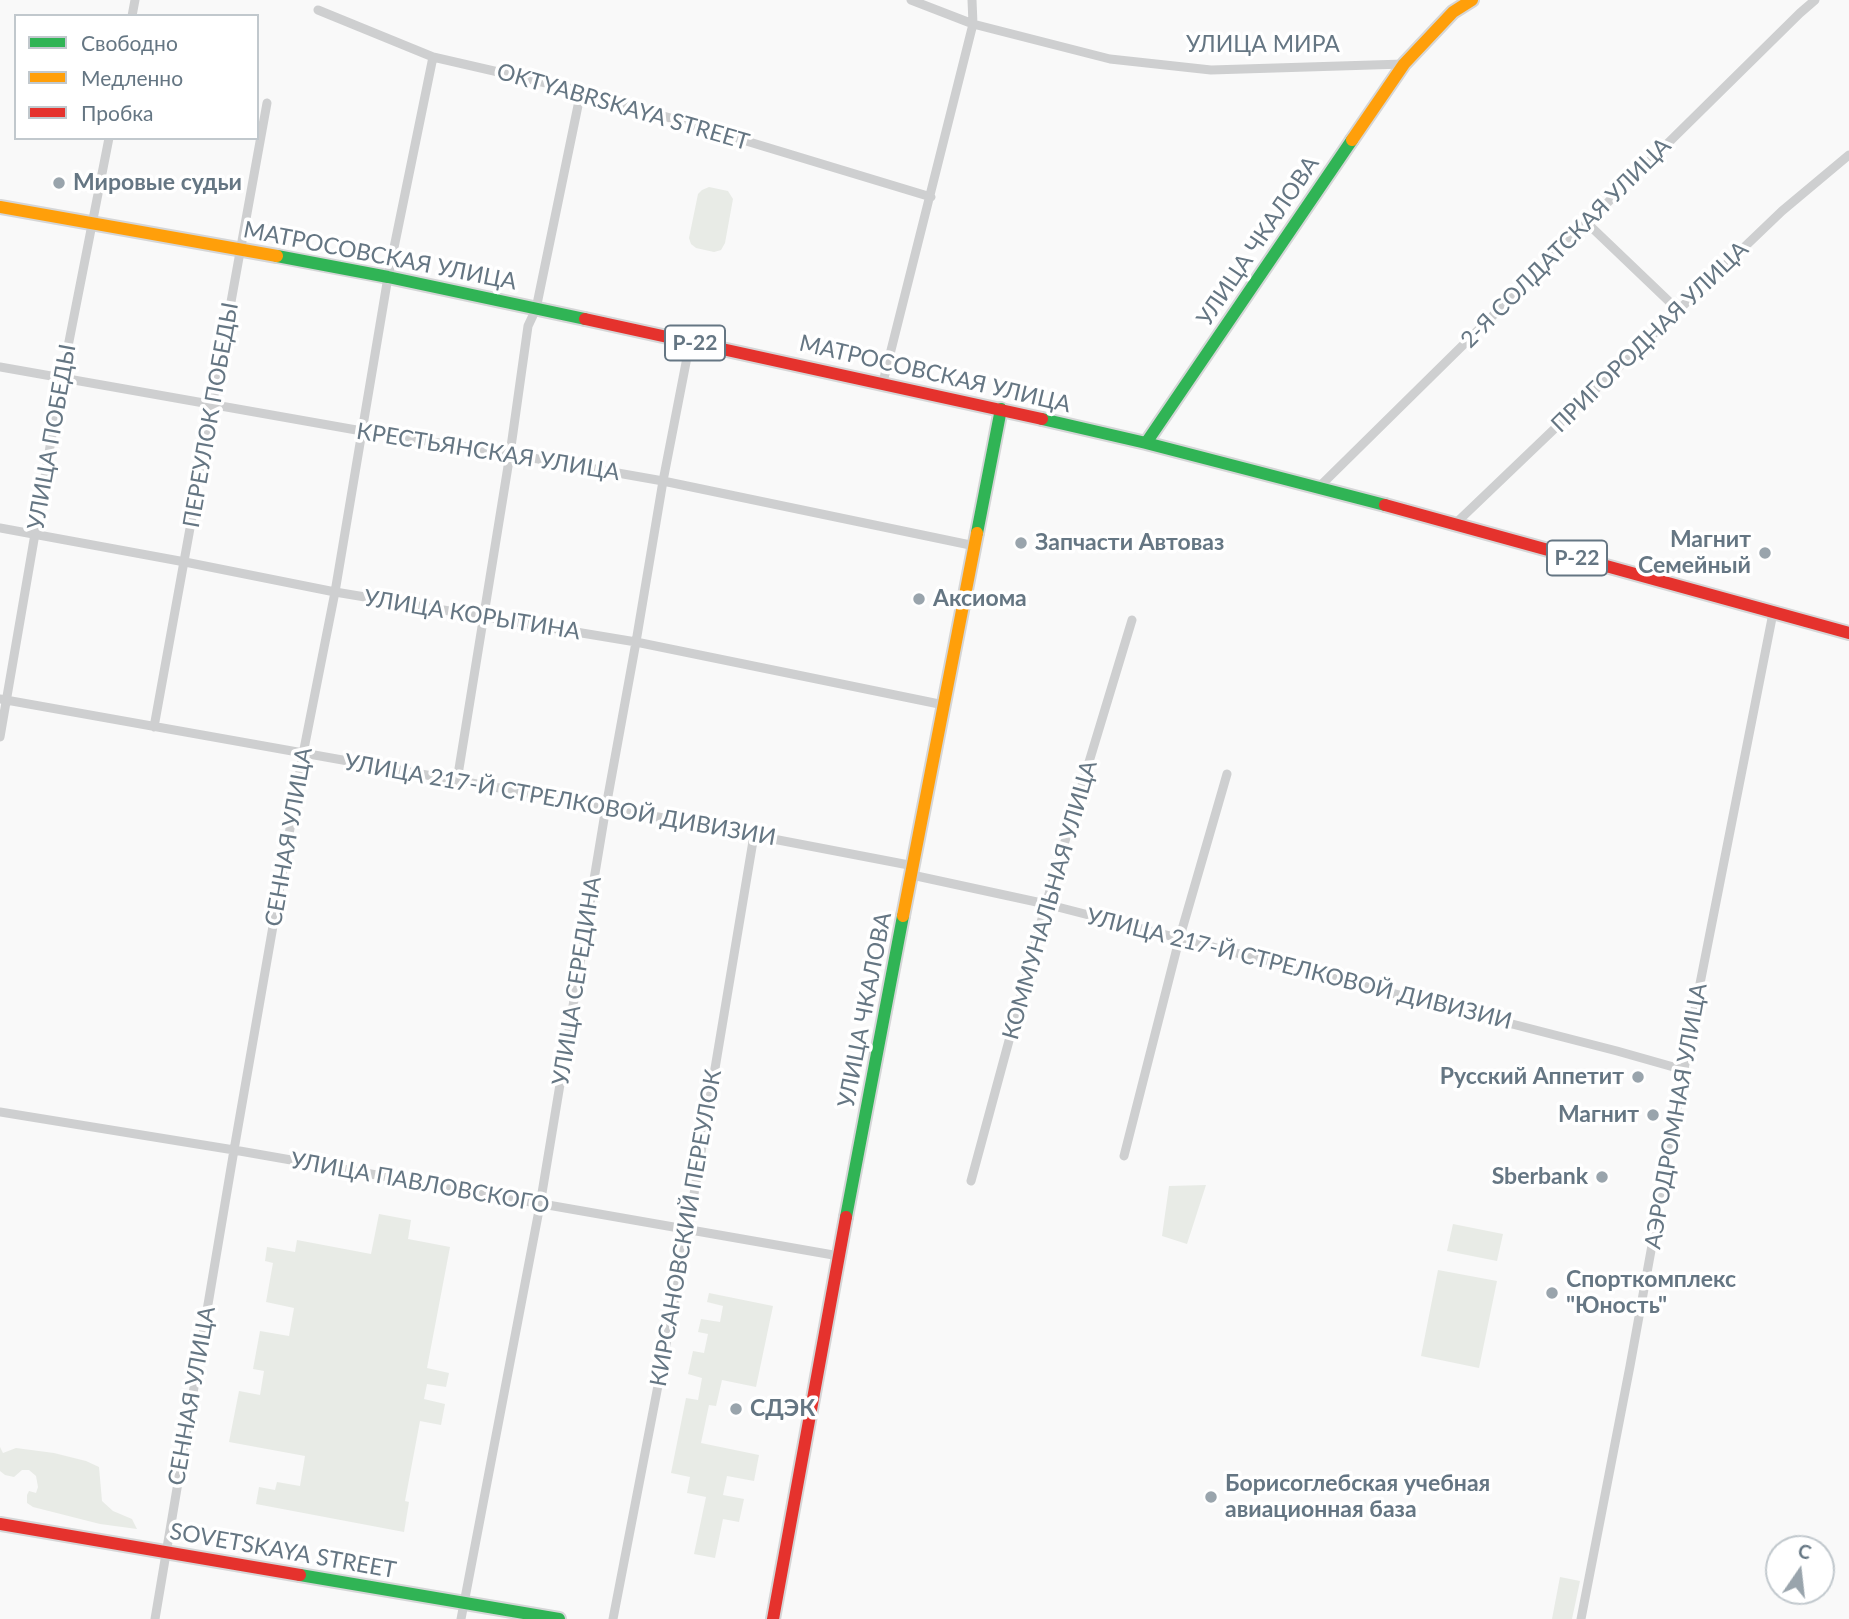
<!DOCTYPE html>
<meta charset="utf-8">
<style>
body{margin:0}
#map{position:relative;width:1849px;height:1619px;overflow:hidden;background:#f9f9f9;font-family:Lato,sans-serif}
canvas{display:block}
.legend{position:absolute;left:14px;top:14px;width:245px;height:126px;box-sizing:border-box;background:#fff;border:2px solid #c1c8cd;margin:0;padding:9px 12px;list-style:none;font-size:21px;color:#657683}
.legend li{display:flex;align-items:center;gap:14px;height:35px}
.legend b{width:35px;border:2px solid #c1c8cd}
.north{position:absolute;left:1765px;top:1535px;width:70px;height:70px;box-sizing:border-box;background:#fff;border:2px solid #c1c8cd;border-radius:50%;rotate:14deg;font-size:19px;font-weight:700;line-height:28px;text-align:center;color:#657683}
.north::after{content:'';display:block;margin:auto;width:24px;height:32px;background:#99a4ac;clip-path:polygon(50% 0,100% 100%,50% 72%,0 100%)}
</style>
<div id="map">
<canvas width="1849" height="1619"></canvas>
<ul class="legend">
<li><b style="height:9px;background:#30b455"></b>Свободно</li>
<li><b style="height:9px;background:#ff9f0a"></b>Медленно</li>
<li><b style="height:9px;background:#e5322d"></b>Пробка</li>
</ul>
<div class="north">С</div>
</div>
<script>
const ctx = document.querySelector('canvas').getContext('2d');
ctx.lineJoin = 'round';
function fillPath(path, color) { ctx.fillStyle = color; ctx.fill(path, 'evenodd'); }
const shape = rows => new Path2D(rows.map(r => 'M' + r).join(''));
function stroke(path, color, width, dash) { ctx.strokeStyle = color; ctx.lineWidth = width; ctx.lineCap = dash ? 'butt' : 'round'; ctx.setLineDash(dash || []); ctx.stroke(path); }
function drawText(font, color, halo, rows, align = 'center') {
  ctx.font = font + ' Lato,sans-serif'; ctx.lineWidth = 7; ctx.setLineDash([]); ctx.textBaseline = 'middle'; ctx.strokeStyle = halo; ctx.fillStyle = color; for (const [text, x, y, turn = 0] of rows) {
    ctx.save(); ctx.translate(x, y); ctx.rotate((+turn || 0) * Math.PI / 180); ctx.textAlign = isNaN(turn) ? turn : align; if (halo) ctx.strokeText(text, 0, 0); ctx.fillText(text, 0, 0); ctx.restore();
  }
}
fillPath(shape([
 [709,187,728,191,733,199,725,243,721,250,714,252,696,248,691,244,689,238,698,194,702,190],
 [1206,1185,1187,1244,1162,1236,1169,1186],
 [379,1214,411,1220,408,1239,450,1247,427,1368,449,1373,446,1387,427,1384,424,1399,445,1404,441,1425,420,1421,405,1501,409,1502,404,1532,256,1504,259,1487,275,1490,277,1482,300,1486,305,1456,229,1442,239,1391,260,1395,264,1371,253,1369,260,1331,289,1336,294,1308,266,1302,273,1263,265,1261,267,1247,295,1252,297,1240,371,1254],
 [1453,1224,1503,1234,1497,1261,1447,1251],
 [1438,1270,1497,1281,1479,1368,1421,1356],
 [709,1293,773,1306,756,1387,722,1380,716,1406,709,1405,701,1443,759,1455,754,1481,727,1476,723,1495,744,1499,739,1522,723,1519,715,1558,694,1554,706,1497,687,1493,690,1477,671,1473,686,1398,698,1400,702,1378,688,1374,693,1351,704,1353,708,1334,698,1332,701,1319,720,1322,723,1306,707,1302],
 [0,1447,3,1453,16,1448,54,1453,86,1461,99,1467,102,1501,113,1511,132,1519,137,1529,100,1524,33,1507,27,1503,27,1495,29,1491,36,1493,38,1487,36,1476,29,1470,22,1470,14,1477,5,1475,0,1471],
 [1560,1577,1580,1581,1572,1619,1552,1619]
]), '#e8ebe6');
const fast = shape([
 [277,256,388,277,585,319],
 [1042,419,1146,443,1385,505],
 [1146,443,1352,140],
 [977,533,1001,409],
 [846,1217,903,916],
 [300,1575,559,1619]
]);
const slow = shape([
 [1352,140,1404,64,1453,12,1472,0],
 [0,207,277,256],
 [903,916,977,533]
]);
const jam = shape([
 [585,319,1042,419],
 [1385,505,1849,633],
 [0,1524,300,1575],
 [773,1619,846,1217]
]);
stroke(fast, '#d5d6d7', 16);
stroke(slow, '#d5d6d7', 16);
stroke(jam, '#d5d6d7', 16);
stroke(shape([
 [911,0,973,24,1110,59,1211,70,1404,64],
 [318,10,433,57,581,91,931,197],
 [132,16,135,0],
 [1587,223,1678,310],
 [0,367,362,431,510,454,663,481,975,546],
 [883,382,973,24,972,0],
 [1318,488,1800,13,1815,0],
 [1455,524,1782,211,1849,155],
 [0,528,185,562,335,592,636,642,944,705],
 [0,699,606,807,914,866],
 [154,727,267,103],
 [0,737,62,377,109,138],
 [457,781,510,454,528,326,536,309,581,91],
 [912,875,1046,904,1617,1051,1684,1070],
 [0,1112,234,1150,839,1256],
 [1124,1156,1179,940,1227,774],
 [971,1181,1046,904,1132,620],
 [155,1619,234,1150,303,754,335,592,388,277,433,57],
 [461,1619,540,1205,606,807,636,642,663,481,690,342],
 [613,1619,688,1230,754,835],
 [1581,1619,1630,1366,1695,1009,1773,613]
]), '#cecfd0', 9);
stroke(fast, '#30b455', 12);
stroke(slow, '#ff9f0a', 12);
stroke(jam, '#e5322d', 12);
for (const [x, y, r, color] of [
 [59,183,7,"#99a4ac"],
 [1021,543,7,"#99a4ac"],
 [1765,553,7,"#99a4ac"],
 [919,599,7,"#99a4ac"],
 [1638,1077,7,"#99a4ac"],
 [1653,1115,7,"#99a4ac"],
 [1602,1177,7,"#99a4ac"],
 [1552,1293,7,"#99a4ac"],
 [736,1409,7,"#99a4ac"],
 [1211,1497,7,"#99a4ac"]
]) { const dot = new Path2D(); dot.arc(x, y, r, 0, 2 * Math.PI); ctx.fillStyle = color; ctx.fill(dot); stroke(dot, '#fff', 2.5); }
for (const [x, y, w] of [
 [695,343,60],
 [1577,558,60]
]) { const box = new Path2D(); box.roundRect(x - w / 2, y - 17.5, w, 35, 5); ctx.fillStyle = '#fff'; ctx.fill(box); stroke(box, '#657683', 2); }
drawText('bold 21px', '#657683', null, [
 ["Р-22",695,343],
 ["Р-22",1577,558]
]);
drawText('23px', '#657683', '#fff', [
 ["УЛИЦА МИРА",1263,45],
 ["OKTYABRSKAYA STREET",623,107,16],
 ["УЛИЦА ЧКАЛОВА",1258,241,-56],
 ["2-Я СОЛДАТСКАЯ УЛИЦА",1566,243,-45],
 ["МАТРОСОВСКАЯ УЛИЦА",380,256,11],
 ["ПРИГОРОДНАЯ УЛИЦА",1650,337,-44],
 ["МАТРОСОВСКАЯ УЛИЦА",935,374,13],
 ["ПЕРЕУЛОК ПОБЕДЫ",211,415,-80],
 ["УЛИЦА ПОБЕДЫ",52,437,-80],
 ["КРЕСТЬЯНСКАЯ УЛИЦА",488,452,9],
 ["УЛИЦА КОРЫТИНА",472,615,9],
 ["УЛИЦА 217-Й СТРЕЛКОВОЙ ДИВИЗИИ",560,800,10],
 ["СЕННАЯ УЛИЦА",289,837,-80],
 ["КОММУНАЛЬНАЯ УЛИЦА",1050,900,-74],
 ["УЛИЦА 217-Й СТРЕЛКОВОЙ ДИВИЗИИ",1299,969,14],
 ["УЛИЦА СЕРЕДИНА",577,981,-81],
 ["УЛИЦА ЧКАЛОВА",865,1010,-79],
 ["АЭРОДРОМНАЯ УЛИЦА",1676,1116,-80],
 ["УЛИЦА ПАВЛОВСКОГО",420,1183,10],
 ["КИРСАНОВСКИЙ ПЕРЕУЛОК",686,1228,-80],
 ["СЕННАЯ УЛИЦА",192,1396,-80],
 ["SOVETSKAYA STREET",283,1551,10]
]);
drawText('bold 23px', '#657683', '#fff', [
 ["Мировые судьи",73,183],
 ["Магнит",1751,540,"right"],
 ["Семейный",1751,566,"right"],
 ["Запчасти Автоваз",1035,543],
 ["Аксиома",933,599],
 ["Русский Аппетит",1624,1077,"right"],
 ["Магнит",1639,1115,"right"],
 ["Sberbank",1588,1177,"right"],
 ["Спорткомплекс",1566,1280],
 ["\"Юность\"",1566,1306],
 ["СДЭК",750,1409],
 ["Борисоглебская учебная",1225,1484],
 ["авиационная база",1225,1510]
], 'left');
</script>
